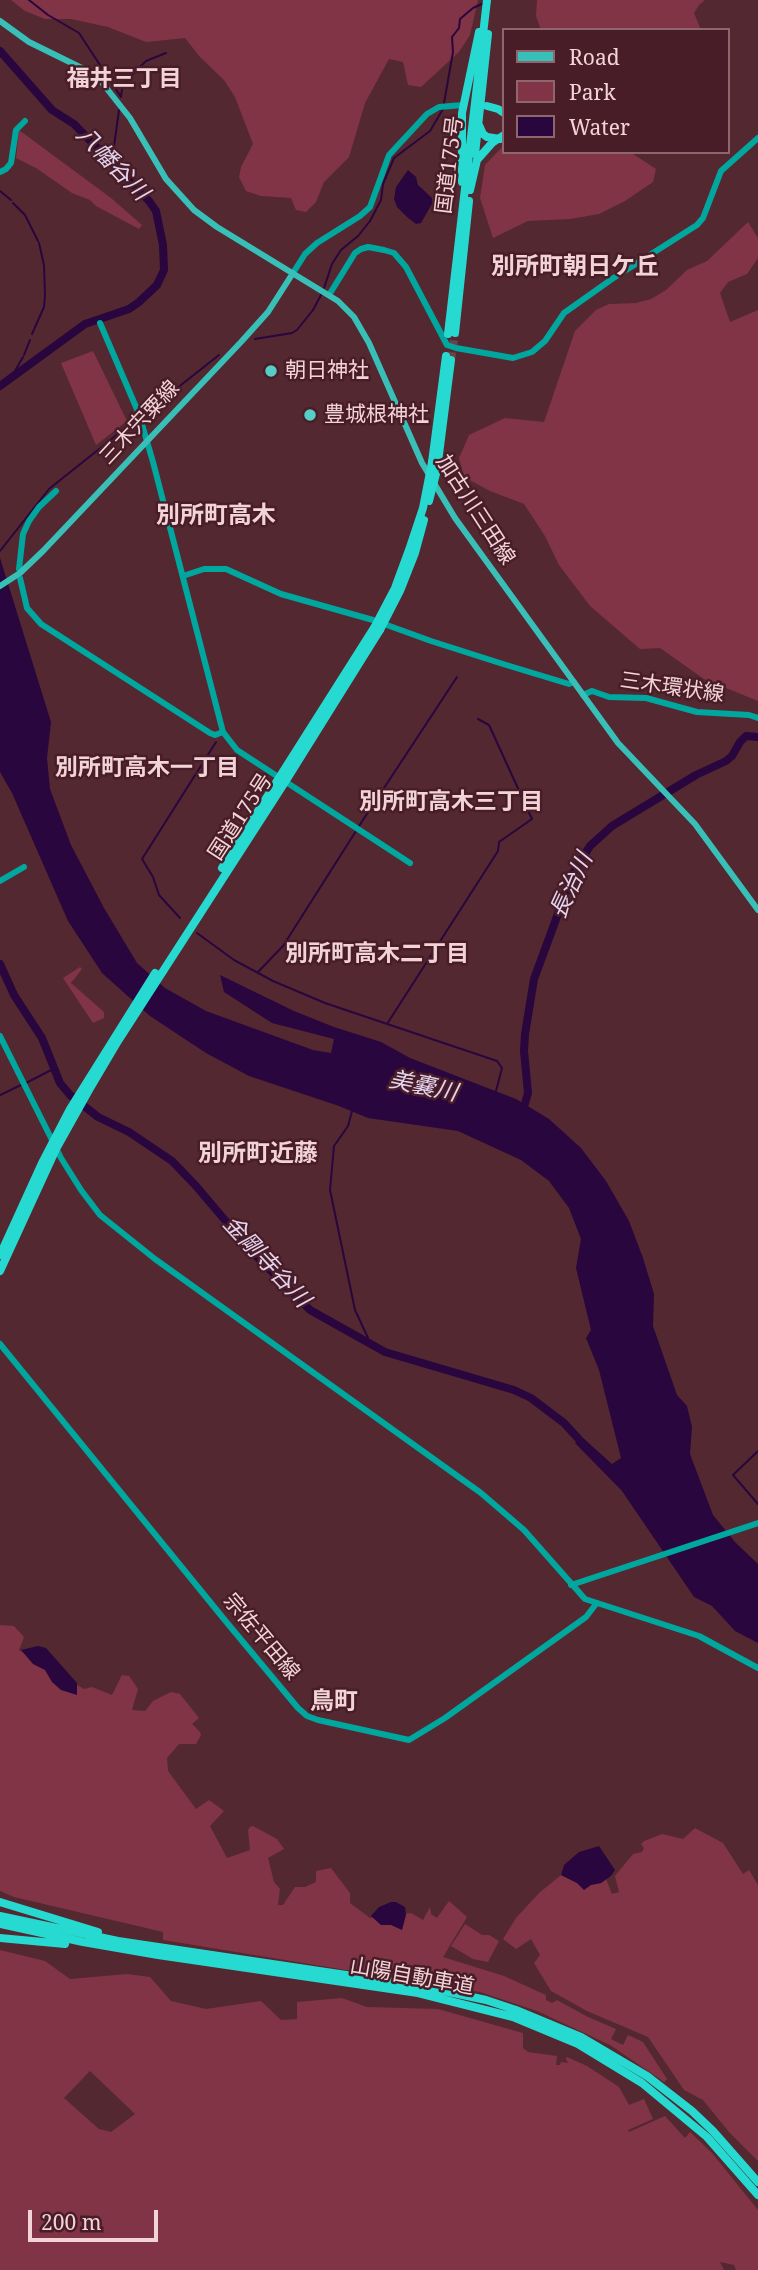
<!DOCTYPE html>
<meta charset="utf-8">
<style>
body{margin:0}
#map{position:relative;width:758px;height:2270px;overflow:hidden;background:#542830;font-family:"Noto Serif",serif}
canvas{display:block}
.legend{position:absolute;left:502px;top:28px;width:228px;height:126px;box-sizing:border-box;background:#491d27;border:2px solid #8d666e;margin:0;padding:9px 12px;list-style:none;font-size:21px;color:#f2d4d8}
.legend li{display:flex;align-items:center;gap:14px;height:35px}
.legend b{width:35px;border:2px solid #8d666e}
.scale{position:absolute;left:28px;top:2210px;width:130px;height:32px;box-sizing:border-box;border:4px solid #f2d4d8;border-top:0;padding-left:9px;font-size:21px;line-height:24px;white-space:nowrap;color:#f2d4d8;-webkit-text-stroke:5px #491d27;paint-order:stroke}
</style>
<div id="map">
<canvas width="758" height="2270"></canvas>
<ul class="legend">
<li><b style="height:9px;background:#38c0b8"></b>Road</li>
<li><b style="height:19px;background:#813445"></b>Park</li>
<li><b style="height:19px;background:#29063e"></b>Water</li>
</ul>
<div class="scale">200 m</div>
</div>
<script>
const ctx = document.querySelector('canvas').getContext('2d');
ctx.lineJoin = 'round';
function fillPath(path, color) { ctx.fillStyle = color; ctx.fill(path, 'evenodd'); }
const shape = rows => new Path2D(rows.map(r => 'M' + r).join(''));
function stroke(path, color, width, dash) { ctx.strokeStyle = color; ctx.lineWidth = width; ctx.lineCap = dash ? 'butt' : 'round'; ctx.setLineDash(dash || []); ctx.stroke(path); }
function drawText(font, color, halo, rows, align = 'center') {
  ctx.font = font + ' "Noto Serif","Noto Sans JP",serif'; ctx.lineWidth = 5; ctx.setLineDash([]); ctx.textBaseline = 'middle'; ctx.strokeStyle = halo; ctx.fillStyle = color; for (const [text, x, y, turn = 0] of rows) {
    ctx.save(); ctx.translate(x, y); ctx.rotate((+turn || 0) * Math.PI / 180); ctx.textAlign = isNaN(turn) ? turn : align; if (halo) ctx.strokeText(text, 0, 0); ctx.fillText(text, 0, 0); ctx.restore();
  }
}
fillPath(shape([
 [11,0,478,0,470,35,459,52,421,87,408,85,403,62,389,59,365,103,349,157,324,182,316,202,306,212,296,210,291,198,261,196,246,191,239,177,241,167,253,144,235,97,224,80,200,57,185,38,146,42,108,27,71,19,45,19,25,11],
 [537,0,705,0,699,5,694,13,701,30,541,30,536,16],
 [19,130,111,198,142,225,139,229,96,206,90,200,72,193,36,168,16,158],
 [504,145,504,152,630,152,656,169,653,182,625,201,599,214,570,219,528,221,493,238,480,198,485,165],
 [748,222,758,238,758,258,747,274,728,282,720,293,730,322,758,310,758,701,704,679,660,648,640,649,590,606,559,565,545,536,524,504,490,491,464,477,459,458,469,435,505,418,544,422,575,331,596,310,609,304,636,303,651,299,666,290,687,270,707,261],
 [93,351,127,421,96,445,61,363],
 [80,967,82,969,71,983,104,1012,104,1018,93,1023,63,978],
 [0,1625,14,1626,24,1637,19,1650,84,1689,92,1687,112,1695,122,1675,129,1676,138,1689,132,1710,145,1711,153,1701,171,1692,180,1694,199,1718,192,1724,200,1732,201,1735,196,1744,179,1744,167,1758,168,1771,196,1809,209,1800,224,1811,210,1826,227,1858,250,1850,248,1830,250,1827,253,1826,277,1839,284,1849,268,1858,274,1882,280,1889,278,1905,283,1905,295,1887,305,1887,316,1882,316,1871,331,1868,350,1893,350,1903,370,1918,411,1913,423,1920,430,1907,431,1914,437,1918,449,1901,467,1917,443,1957,504,1976,546,1995,546,2000,552,2003,557,2000,588,2017,616,2029,611,2039,623,2045,628,2035,643,2042,667,2079,664,2082,610,2045,537,2011,480,1992,163,1940,163,1932,14,1897,0,1891],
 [695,1828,723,1843,743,1874,749,1870,758,1885,758,2161,729,2132,703,2100,684,2090,648,2037,587,2011,551,1991,534,1963,540,1955,531,1939,516,1949,503,1939,516,1918,539,1893,561,1875,577,1883,591,1885,601,1883,606,1879,612,1894,619,1892,615,1876,633,1854,642,1852,644,1848,641,1844,644,1841,662,1834,683,1839],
 [465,1924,482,1935,489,1935,499,1941,488,1962,473,1959,451,1946],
 [0,1950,45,1961,70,1979,127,1974,150,1977,171,2001,206,2009,261,2001,281,2020,297,2019,297,2002,342,1998,367,2007,438,2009,523,2033,523,2048,528,2052,557,2056,556,2065,560,2065,561,2062,568,2063,566,2059,567,2057,587,2066,619,2087,629,2105,644,2099,653,2119,628,2130,629,2132,665,2116,685,2138,690,2132,712,2153,758,2210,758,2270,736,2270,734,2265,720,2262,724,2270,0,2270],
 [90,2071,135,2114,111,2132,99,2129,64,2098]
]), '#813445');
fillPath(shape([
 [408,170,416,177,418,185,432,198,432,204,421,223,416,224,407,217,397,207,394,199,396,187],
 [0,558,51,722,47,758,50,789,71,845,104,908,137,963,165,988,206,1011,313,1050,331,1053,334,1039,272,1023,224,992,220,975,294,1011,334,1027,381,1042,410,1058,516,1099,549,1119,581,1148,606,1181,629,1221,643,1258,654,1294,653,1326,677,1395,687,1406,692,1427,690,1454,713,1515,735,1542,758,1564,758,1643,735,1631,712,1606,694,1597,622,1491,575,1443,583,1438,612,1464,621,1458,599,1370,586,1338,591,1330,576,1268,581,1239,569,1208,549,1181,521,1160,458,1131,368,1118,339,1106,249,1076,206,1053,150,1016,102,973,68,921,12,793,0,772],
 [38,1646,46,1648,77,1683,77,1695,61,1690,52,1682,45,1670,33,1664,21,1650],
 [599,1846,615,1870,611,1876,601,1883,591,1885,584,1890,577,1883,561,1875,564,1865,579,1852],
 [391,1902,396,1902,405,1907,406,1915,402,1930,391,1925,381,1925,371,1916,379,1907]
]), '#29063e');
stroke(shape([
 [29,0,48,15,79,33,121,97],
 [121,96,123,84,146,61,166,53],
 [444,103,453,52,452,37,459,28,460,19,473,8,484,3],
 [112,161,119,110],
 [0,191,11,200],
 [13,203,25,215,38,241],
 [324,288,332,264,341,250,358,236,370,221,381,200,383,184,394,158,430,131,443,109],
 [32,334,44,307,45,295,44,265,39,243],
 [255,339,292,333,297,330,313,310,322,293],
 [24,355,30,340],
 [11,378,23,357],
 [143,415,219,355],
 [0,551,49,489,138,418],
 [359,826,457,677],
 [180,918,159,895,153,877,142,859,216,742],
 [197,933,234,960,273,981,325,1003,497,1061,502,1068,496,1091],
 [258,972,283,946,356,831],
 [387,1024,498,851,499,842,532,819,489,725,478,719],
 [26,1083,55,1068],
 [0,1095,21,1085],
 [352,1111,348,1126,334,1146,330,1190,355,1310,368,1338,364,1341],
 [758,1451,733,1475,758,1504]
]), '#29063e', 2);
stroke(shape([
 [0,51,52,110,74,124,149,201,156,211,163,245,164,270,157,285,139,302,129,309,85,324,0,386],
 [0,964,14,995,42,1038,60,1083,70,1095,98,1117,129,1132,172,1161,196,1186,252,1252,310,1310,385,1352,514,1390,531,1398,564,1423,585,1446],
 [522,1114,528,1093,524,1051,525,1034,534,979,573,873,590,846,612,826,696,775,726,761,732,756,740,742,746,736,758,737]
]), '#29063e', 8);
stroke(shape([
 [451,360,455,333]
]), '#6c4249', 8, [8, 4]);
stroke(shape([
 [0,172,6,169,11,163,16,130,25,121],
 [293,273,305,254,317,243,360,216,370,207,389,155,427,114,439,107,463,105],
 [329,295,355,253,361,249,368,247,384,250,394,253,406,267,447,345,456,348,513,358,532,352,545,341,564,313,612,279,697,225,703,218,721,171,758,138],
 [100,323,139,414,153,462,223,732,237,750,410,863],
 [19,569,23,534,29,521,39,507,56,491],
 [183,576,204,569,226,569,281,594,373,620,431,641,503,664,569,684,574,682],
 [20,578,27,608,41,624,210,733,215,735,223,732],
 [583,695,592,691,609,697,646,698,697,712,749,715,758,718],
 [0,881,24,867],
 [0,1036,61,1158,81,1190,100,1215,155,1259,481,1493,524,1530,585,1599,699,1636,758,1668],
 [0,1344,228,1624,298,1708,307,1716,318,1720,409,1740,445,1718,586,1617,596,1604],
 [571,1585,758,1523]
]), '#00a79f', 6);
stroke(shape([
 [0,21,29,42,96,75,130,118,166,179,194,210,217,227,338,301,354,317,369,343,422,463,455,518,618,743,695,824,758,910],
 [0,586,20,573,43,551,241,342,268,312,293,273]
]), '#38c0b8', 6);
stroke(shape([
 [487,106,498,109,504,113],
 [479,125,483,134,487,137,500,139],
 [475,154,488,34],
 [462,182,462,113,479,32],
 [470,190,477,160,492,143,504,135],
 [455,333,469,201],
 [448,334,487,0],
 [432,462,446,356],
 [437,470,451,360],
 [222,868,374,628],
 [0,1255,43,1161,70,1109,155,973],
 [0,1271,56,1149,89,1090,118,1041,285,782,380,630],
 [0,1902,98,1932],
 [0,1916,118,1941,420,1986,486,2000,516,2010,581,2037,647,2076,692,2111,713,2131,758,2182],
 [0,1924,83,1942,158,1955,418,1993,513,2017,578,2044,642,2083,707,2137,758,2195],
 [0,1938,65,1944]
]), '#26dad1', 8);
stroke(shape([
 [429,501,437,470],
 [374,628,395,588,409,550,423,508,432,462],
 [380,630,400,591,415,553,424,520]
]), '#26dad1', 8);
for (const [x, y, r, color] of [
 [271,371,7,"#55cec5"],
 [310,415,7,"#55cec5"]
]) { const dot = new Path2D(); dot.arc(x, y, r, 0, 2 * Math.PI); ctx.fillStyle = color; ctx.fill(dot); stroke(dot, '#491d27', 2.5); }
drawText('21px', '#f2d4d8', '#491d27', [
 ["国道175号",450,165,-83],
 ["三木宍粟線",140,423,-47],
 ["加古川三田線",475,510,57],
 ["三木環状線",672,688,8],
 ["国道175号",241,817,-57],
 ["宗佐平田線",261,1637,50],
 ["山陽自動車道",412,1977,10]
]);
drawText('21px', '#f2d4d8', '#491d27', [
 ["朝日神社",285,371],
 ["豊城根神社",324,415]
], 'left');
drawText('bold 23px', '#f2d4d8', '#491d27', [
 ["福井三丁目",124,79],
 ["別所町高木一丁目",147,768],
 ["別所町高木三丁目",451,802],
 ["別所町高木二丁目",377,954]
]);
drawText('italic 23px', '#e3d4ef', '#491d27', [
 ["八幡谷川",112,164,46],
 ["長治川",572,886,-65],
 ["美嚢川",423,1087,12],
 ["金剛寺谷川",266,1262,47]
]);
drawText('bold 24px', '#f2d4d8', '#491d27', [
 ["別所町朝日ケ丘",575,267],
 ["別所町高木",216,516],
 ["別所町近藤",258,1154],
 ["鳥町",334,1702]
]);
</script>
